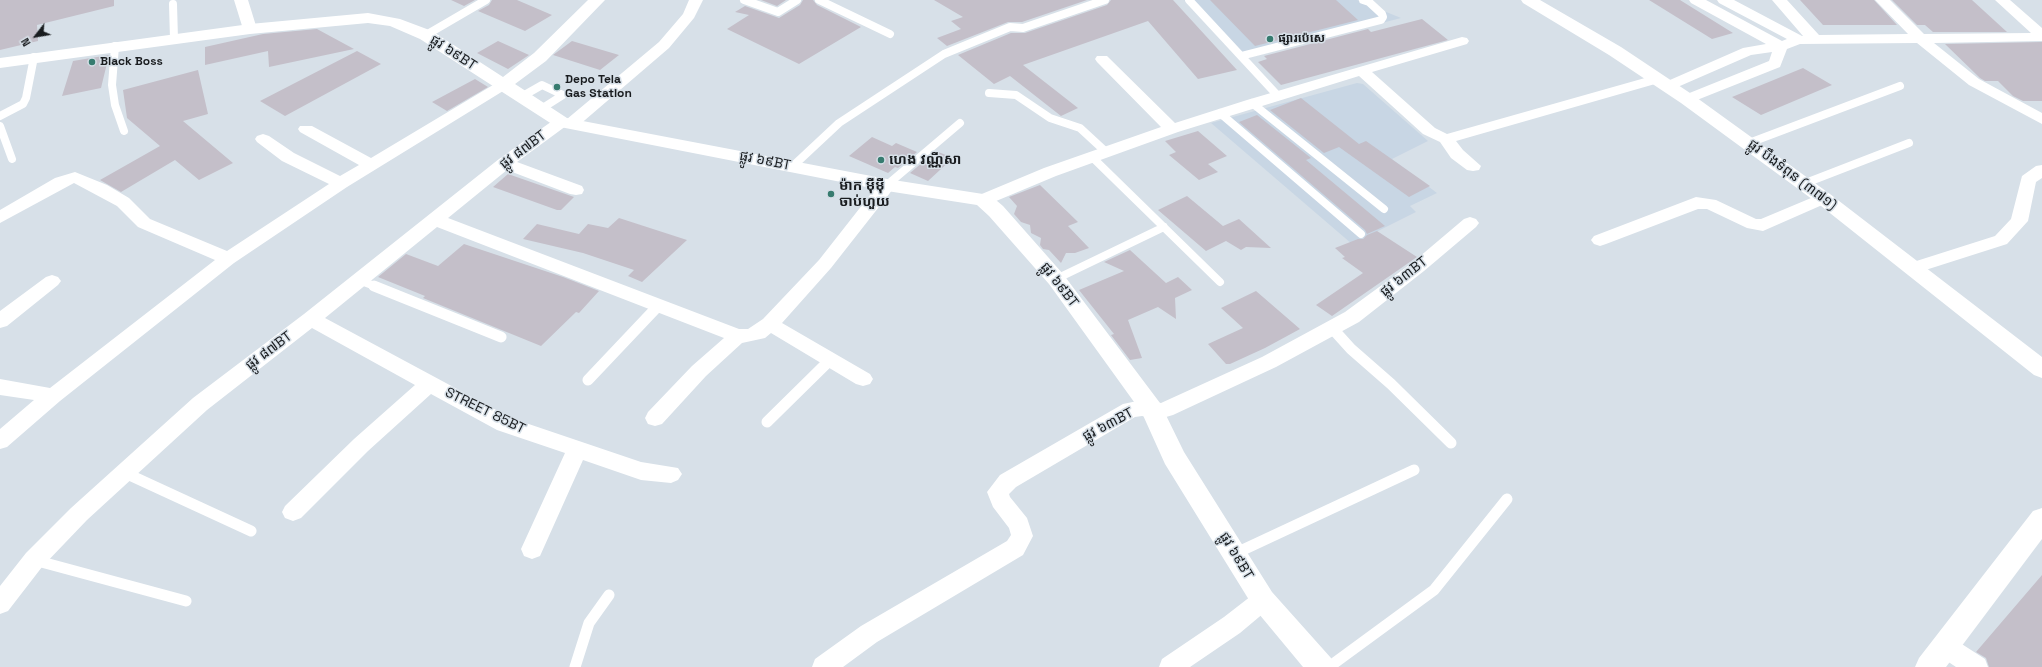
<!DOCTYPE html>
<meta charset="utf-8">
<style>
body{margin:0}
#map{position:relative;width:2042px;height:667px;overflow:hidden;background:#d7e0e8;font-family:"Space Grotesk",sans-serif}
canvas{display:block}
.north{position:absolute;left:16px;top:16px;width:40px;height:40px;-webkit-text-stroke:3px #d7e0e8;paint-order:stroke;rotate:239deg;font-size:11px;font-weight:700;line-height:16px;text-align:center;color:#191c1f}
.north::after{content:'';display:block;margin:auto;width:14px;height:18px;background:#191c1f;clip-path:polygon(50% 0,100% 100%,50% 72%,0 100%)}
</style>
<div id="map">
<canvas width="2042" height="667"></canvas>
<div class="north">N</div>
</div>
<script>
const ctx = document.querySelector('canvas').getContext('2d');
ctx.lineJoin = 'round';
function fillPath(path, color) { ctx.fillStyle = color; ctx.fill(path, 'evenodd'); }
const shape = rows => new Path2D(rows.map(r => 'M' + r).join(''));
function stroke(path, color, width, dash) { ctx.strokeStyle = color; ctx.lineWidth = width; ctx.lineCap = dash ? 'butt' : 'round'; ctx.setLineDash(dash || []); ctx.stroke(path); }
function drawText(font, color, halo, rows, align = 'center') {
  ctx.font = font + ' "Space Grotesk","Noto Sans Khmer",sans-serif'; ctx.lineWidth = 3; ctx.setLineDash([]); ctx.textBaseline = 'middle'; ctx.strokeStyle = halo; ctx.fillStyle = color; for (const [text, x, y, turn = 0] of rows) {
    ctx.save(); ctx.translate(x, y); ctx.rotate((+turn || 0) * Math.PI / 180); ctx.textAlign = isNaN(turn) ? turn : align; if (halo) ctx.strokeText(text, 0, 0); ctx.fillText(text, 0, 0); ctx.restore();
  }
}
fillPath(shape([
 [1184,0,1357,0,1401,18,1240,60],
 [1357,83,1363,84,1428,141,1392,159,1437,193,1410,206,1416,212,1352,244,1211,123]
]), '#c8d6e4');
fillPath(shape([
 [0,0,114,0,114,6,37,25,38,41,0,50],
 [451,0,475,0,464,6],
 [492,0,517,0,552,15,525,31,478,11,489,5],
 [761,0,786,0,777,6],
 [803,0,813,0,817,5,861,27,799,64,727,29,749,15,735,12,745,6,779,18,800,5],
 [934,0,1087,0,1022,22,1008,22,947,46,937,38,961,29,951,21,963,17],
 [1111,0,1173,0,1237,70,1198,79,1148,21,1023,65,1078,108,1061,116,1010,76,994,84,958,55,1011,33,1025,33,1107,5],
 [1210,0,1336,0,1358,20,1255,46],
 [1649,0,1680,0,1733,33,1712,39],
 [1800,0,1874,0,1897,25,1823,25],
 [1892,0,1972,0,2007,32,1933,32,1925,25,1917,25],
 [1422,19,1448,40,1281,85,1258,62,1267,59,1264,56,1368,29,1371,32],
 [317,29,354,49,269,67,268,51,205,65,205,47,263,34],
 [498,41,529,55,508,69,477,53],
 [572,41,619,55,600,70,553,55],
 [2042,42,2042,101,2023,101,2013,96,1998,81,1985,81,1980,78,1945,44],
 [357,51,381,64,285,116,260,101],
 [109,55,101,88,62,96,73,61],
 [1803,68,1832,85,1761,115,1732,97],
 [198,70,208,114,183,121,233,163,199,180,175,160,121,192,100,180,160,146,127,118,123,90],
 [475,79,488,87,447,111,432,102],
 [1301,98,1359,144,1366,141,1430,186,1409,197,1339,147,1324,153,1270,110],
 [1257,115,1311,158,1306,160,1385,226,1367,234,1365,230,1239,122],
 [1198,131,1227,156,1208,164,1218,172,1199,180,1169,155,1176,152,1165,141],
 [872,137,892,146,896,143,917,152,898,168,895,167,888,173,849,156],
 [936,151,953,158,928,181,910,173],
 [508,174,574,197,561,210,557,210,493,187],
 [1040,185,1078,222,1068,226,1089,248,1075,253,1066,253,1061,263,1049,250,1043,249,1040,245,1041,238,1031,233,1030,225,1021,222,1014,214,1017,206,1009,197],
 [1187,196,1223,226,1239,219,1271,248,1246,247,1241,250,1226,241,1206,251,1158,210],
 [619,218,687,240,642,282,628,276,634,270,583,253,523,239,537,224,579,234,588,224,608,228],
 [1377,231,1417,257,1332,316,1316,305,1363,273,1342,258,1345,257,1335,248,1358,239,1363,239,1367,235],
 [464,244,563,277,599,291,579,313,576,312,541,346,423,298,425,296,378,277,406,254,438,266],
 [1130,250,1166,283,1178,277,1192,290,1175,298,1176,319,1158,307,1128,320,1142,358,1130,360,1111,335,1114,334,1079,290,1124,271,1104,262],
 [1256,291,1300,329,1265,348,1230,364,1226,364,1208,344,1243,328,1221,308],
 [2042,575,2042,667,1989,667,1986,658,1976,652]
]), '#c4bfc9');
stroke(shape([
 [744,0,778,12,797,0],
 [819,0,890,34],
 [1189,0,1278,96],
 [173,4,174,39],
 [426,35,486,0],
 [115,46,112,85,115,105,124,131],
 [1241,56,1381,20,1383,17,1382,14,1369,2,1363,0],
 [989,93,1016,95,1050,118,1080,128,1106,152],
 [521,97,542,85,563,95,541,109],
 [1252,103,1384,209],
 [1220,113,1361,234],
 [0,116,23,104,26,98,34,57],
 [0,126,12,159],
 [1749,143,1900,86],
 [1092,157,1220,282],
 [793,166,839,123,944,54,1010,27,1023,28,1105,0],
 [1803,184,1909,143],
 [887,185,960,123],
 [1056,279,1164,227],
 [359,280,377,287]
]), '#fff', 8);
stroke(shape([
 [374,286,501,337],
 [1332,328,1351,349,1391,384,1451,443],
 [588,380,659,305],
 [767,422,831,359],
 [123,472,251,531],
 [1234,554,1414,470],
 [34,560,186,601],
 [575,667,589,623,609,595],
 [1329,667,1434,590,1507,499]
]), '#fff', 11);
fillPath(shape([
 [234,0,248,0,257,29,255,32,250,33,245,32,243,29,234,0],
 [689,0,703,0,694,18,669,48,578,126,572,128,566,126,517,162,582,186,584,190,582,194,576,195,570,194,507,170,448,218,739,329,748,329,763,319,819,260,881,181,887,180,893,181,895,185,893,189,831,268,782,323,870,374,873,379,870,384,863,386,856,384,771,333,765,338,742,343,706,376,662,424,655,426,648,424,645,418,648,412,692,366,724,338,437,227,325,318,511,418,641,462,678,468,682,474,678,480,671,483,641,480,583,460,540,556,532,559,524,556,521,549,565,453,497,430,431,394,368,451,301,518,293,521,285,518,282,512,285,506,354,439,415,385,312,328,207,410,87,520,42,567,8,611,0,614,0,586,26,553,71,508,193,398,304,314,499,159,555,119,561,117,567,119,659,42,683,14,689,0],
 [1689,0,1706,0,1782,41,1787,39,1719,3,1717,0,1734,0,1802,36,1803,36,1772,0,1787,0,1819,35,1908,34,1875,0,1890,0,1924,34,2031,33,1995,0,2010,0,2042,28,2042,41,1934,43,1979,79,2042,113,2042,124,1969,85,1917,43,1800,44,1787,49,1780,67,1692,102,1682,102,1679,99,1682,96,1769,61,1772,52,1751,55,1673,89,1663,89,1660,86,1663,83,1743,48,1766,44,1691,3,1689,0],
 [1462,37,1467,38,1469,41,1467,44,1372,72,1435,128,1447,134,1652,76,1657,75,1662,76,1664,79,1662,82,1456,141,1463,150,1481,166,1479,170,1473,171,1467,170,1451,158,1440,142,1423,134,1359,76,1178,132,1056,176,989,204,983,205,977,204,975,200,977,196,1044,168,1161,127,1097,62,1095,59,1097,56,1107,56,1175,123,1247,100,1462,37],
 [503,80,508,82,511,85,508,88,347,187,234,263,60,401,7,447,0,449,0,429,34,400,0,395,0,379,50,388,215,260,138,227,117,206,74,183,0,223,0,210,55,178,75,172,107,185,129,198,150,219,227,251,329,184,282,161,257,142,255,139,257,136,263,134,269,136,294,153,340,176,359,165,300,132,298,129,300,126,312,126,371,158,498,82,503,80],
 [2042,165,2042,178,2036,182,2028,221,2007,244,1913,274,1907,272,1904,268,1907,264,1995,236,2011,219,2022,176,2036,166,2042,165],
 [1823,193,1829,194,1831,198,1829,202,1763,231,1747,228,1707,209,1698,209,1606,244,1600,246,1594,244,1591,240,1594,236,1696,197,1716,200,1756,219,1761,219,1823,193],
 [1470,217,1476,219,1479,223,1476,227,1424,271,1359,322,1276,367,1173,415,1159,419,1142,416,1135,417,1016,487,1009,494,1010,497,1027,518,1033,536,1023,555,877,642,843,667,812,667,815,659,861,626,1007,541,1011,535,1009,528,993,507,987,492,1000,475,1123,404,1142,400,1161,403,1262,357,1345,312,1412,263,1464,219,1470,217],
 [52,275,58,277,61,281,58,285,7,326,0,328,0,311,46,277,52,275],
 [1263,590,1271,593,1275,600,1271,607,1240,633,1190,667,1159,667,1162,659,1224,617,1255,593,1263,590],
 [1946,636,1954,639,1985,659,1988,667,1956,667,1938,655,1934,647,1938,639,1946,636]
]), '#fff');
fillPath(shape([
 [588,0,605,0,546,61,515,84,567,118,887,179,983,194,990,195,1003,206,1063,274,1160,403,1184,452,1272,592,1331,658,1335,667,1303,667,1254,608,1165,464,1142,413,1049,284,989,216,977,205,887,191,555,126,420,39,390,26,368,23,250,34,0,68,0,58,250,24,368,13,400,19,432,31,503,77,534,53,588,0],
 [2042,508,2042,539,1946,667,1915,667,1919,658,2033,511,2042,508]
]), '#fff');
fillPath(shape([
 [1521,0,1540,0,1621,47,1693,95,1830,194,2042,357,2042,378,2034,375,1816,202,1681,103,1609,55,1523,3,1521,0]
]), '#fff');
for (const [x, y, r, color] of [
 [1270,39,4,"#377b6f"],
 [92,62,4,"#377b6f"],
 [557,87,4,"#377b6f"],
 [881,160,4,"#377b6f"],
 [831,194,4,"#377b6f"]
]) { const dot = new Path2D(); dot.arc(x, y, r, 0, 2 * Math.PI); ctx.fillStyle = color; ctx.fill(dot); stroke(dot, '#d7e0e8', 1.5); }
drawText('bold 12px', '#191c1f', '#d7e0e8', [
 ["ផ្សារប៉េសេ",1278,39],
 ["Black Boss",100,62],
 ["Depo Tela",565,80],
 ["Gas Station",565,94]
], 'left');
drawText('14px', '#191c1f', '#d7e0e8', [
 ["ផ្លូវ ៦៩BT",453,53,33],
 ["ផ្លូវ ៨៧BT",523,150,-37],
 ["ផ្លូវ ៦៩BT",765,161,11],
 ["ផ្លូវ បឹងទំពុន (៣៧១)",1792,175,37],
 ["ផ្លូវ ៦៣BT",1404,277,-38],
 ["ផ្លូវ ៦៩BT",1059,285,52],
 ["ផ្លូវ ៨៧BT",269,351,-37],
 ["STREET 85BT",485,411,26],
 ["ផ្លូវ ៦៣BT",1108,425,-28],
 ["ផ្លូវ ៦៩BT",1236,556,59]
]);
drawText('bold 14px', '#191c1f', '#d7e0e8', [
 ["ហេង វណ្ណីសា",889,160],
 ["ម៉ាក ម៉ីម៉ី",839,186],
 ["ចាប់ហួយ",839,202]
], 'left');
</script>
